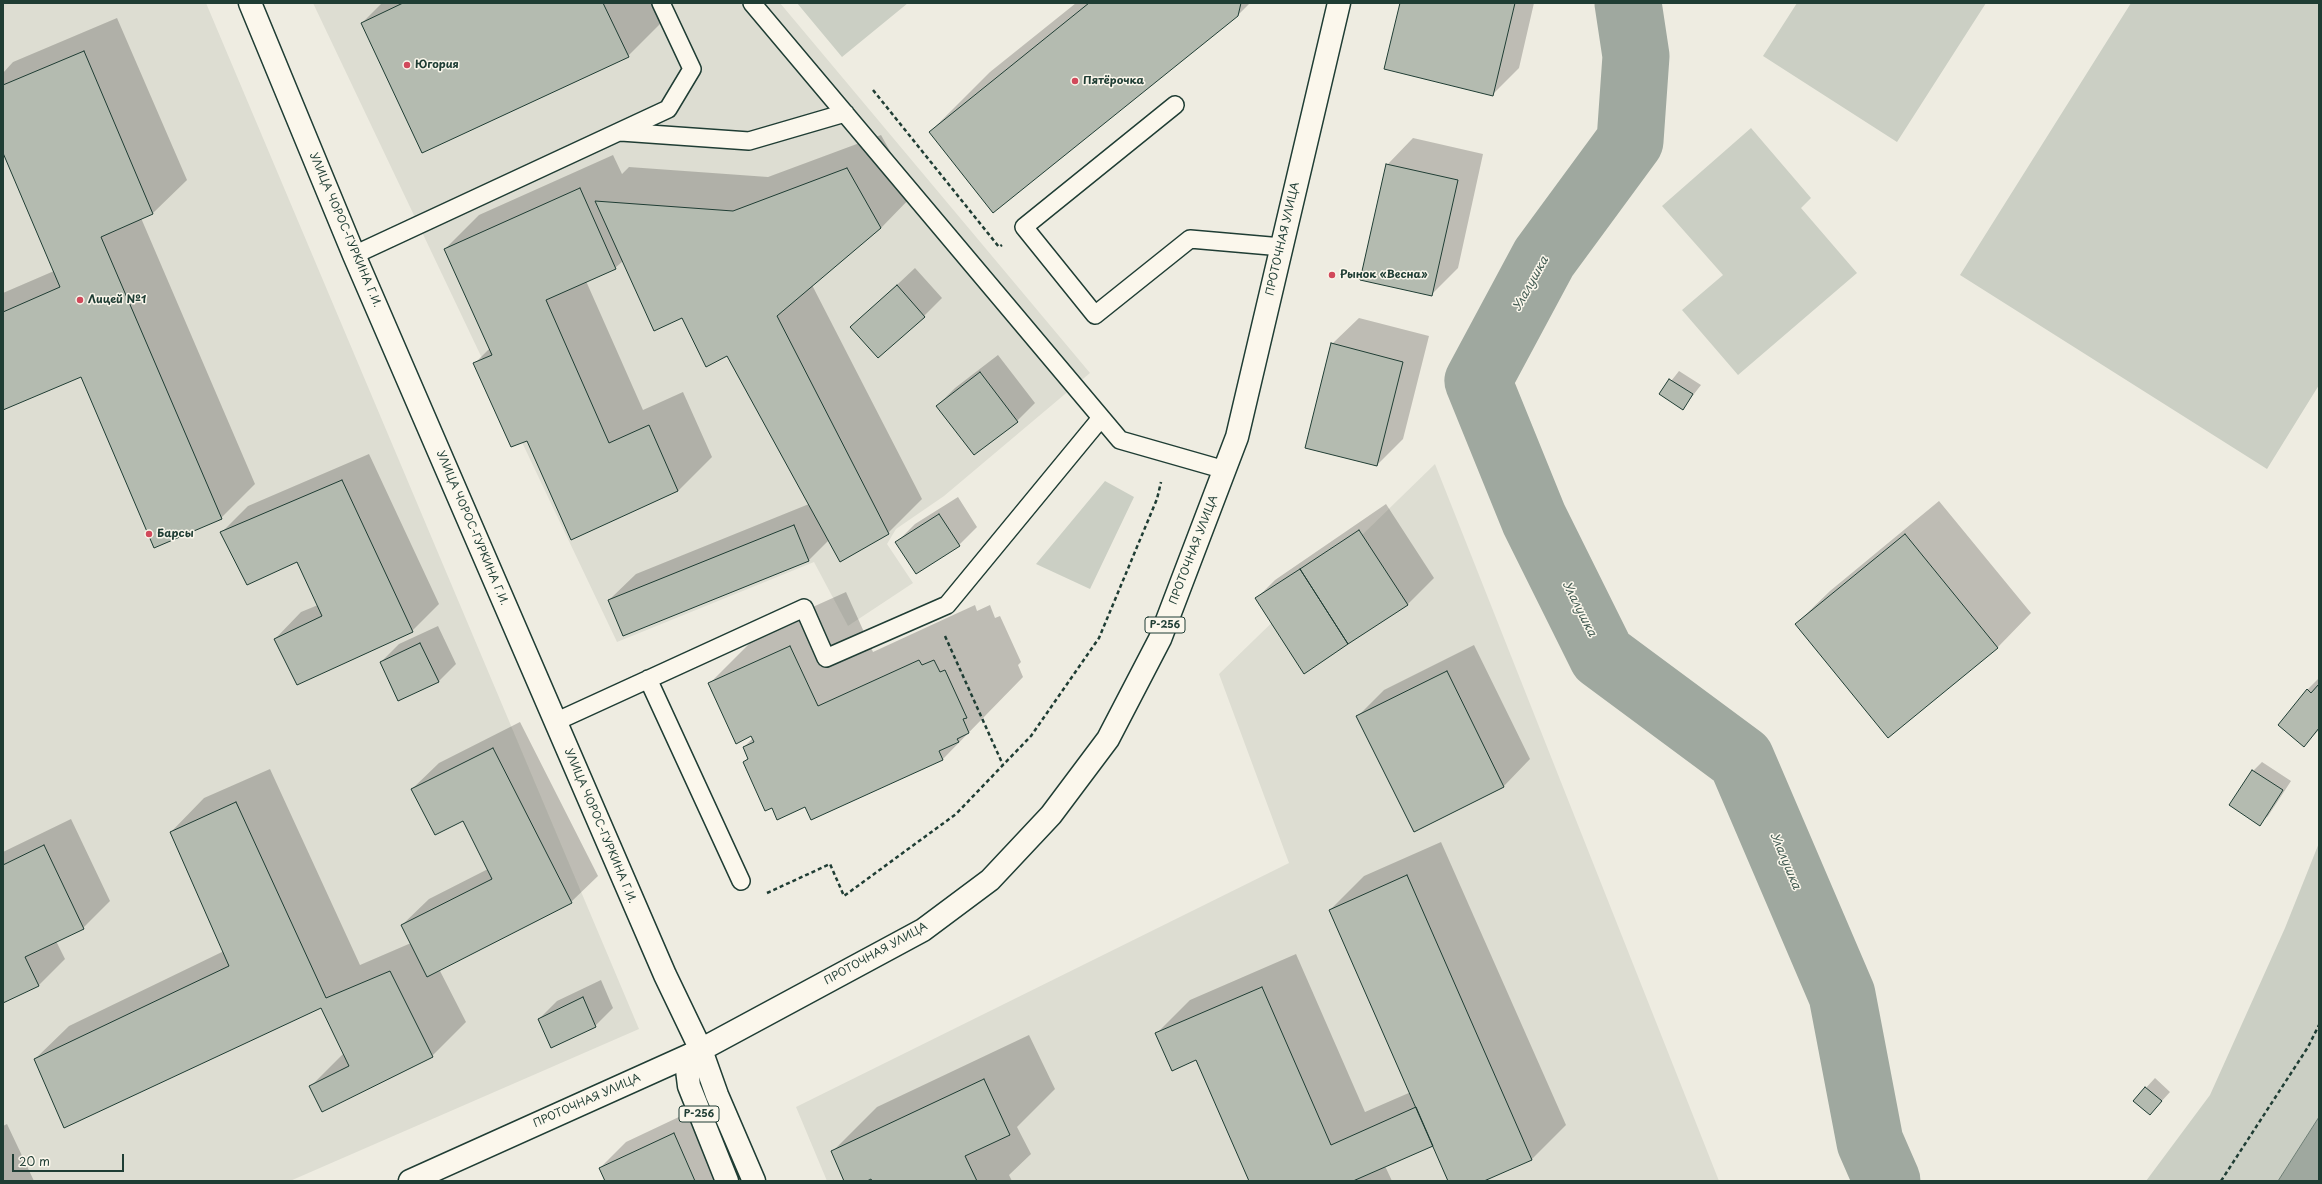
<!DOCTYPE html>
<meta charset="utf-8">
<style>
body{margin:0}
#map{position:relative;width:2322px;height:1184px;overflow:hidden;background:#eeece1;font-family:"Playpen Sans",sans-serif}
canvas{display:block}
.frame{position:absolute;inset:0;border:4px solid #1f3d34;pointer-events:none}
.scale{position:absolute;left:12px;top:1154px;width:112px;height:18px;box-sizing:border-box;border:2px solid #1f3d34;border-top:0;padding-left:5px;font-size:12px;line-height:14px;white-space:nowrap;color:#1f3d34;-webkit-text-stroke:3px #fbf7ec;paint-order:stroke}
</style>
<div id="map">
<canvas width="2322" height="1184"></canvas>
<div class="frame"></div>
<div class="scale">20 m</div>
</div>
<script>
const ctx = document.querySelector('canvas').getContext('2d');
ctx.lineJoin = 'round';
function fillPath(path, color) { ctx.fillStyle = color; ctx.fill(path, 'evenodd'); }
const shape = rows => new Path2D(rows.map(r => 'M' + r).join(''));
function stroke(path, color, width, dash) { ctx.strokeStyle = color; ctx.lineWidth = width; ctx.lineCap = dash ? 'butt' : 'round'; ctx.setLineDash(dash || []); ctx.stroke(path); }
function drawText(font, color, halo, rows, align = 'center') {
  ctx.font = font + ' "Playpen Sans",sans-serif'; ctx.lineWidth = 3; ctx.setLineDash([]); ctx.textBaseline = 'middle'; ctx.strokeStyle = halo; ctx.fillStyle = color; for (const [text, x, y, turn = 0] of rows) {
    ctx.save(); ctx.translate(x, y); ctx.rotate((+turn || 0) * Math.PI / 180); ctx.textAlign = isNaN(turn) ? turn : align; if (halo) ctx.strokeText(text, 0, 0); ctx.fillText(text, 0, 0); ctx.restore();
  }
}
fillPath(shape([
 [3,3,206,3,639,1029,290,1181,3,1181],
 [313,3,780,3,1090,373,944,496,896,529,887,544,913,583,848,626,814,562,617,642],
 [1435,464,1719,1181,827,1181,796,1107,1289,863,1219,674]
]), '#ddddd2');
fillPath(shape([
 [797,3,908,3,842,57],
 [1797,3,1986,3,1897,142,1763,56],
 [2131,3,2319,3,2319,385,2267,469,1960,275],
 [1751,128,1811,198,1801,208,1857,273,1738,375,1682,310,1723,275,1662,206],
 [1105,481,1134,497,1090,589,1036,564],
 [2319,843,2319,1117,2278,1181,2146,1181,2210,1095,2285,928]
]), '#cbcfc4');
const water = shape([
 [2319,1117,2319,1181,2278,1181,2319,1117]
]);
fillPath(water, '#9fa89f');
stroke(water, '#6c7d74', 1);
fillPath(shape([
 [382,3,653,3,662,22,628,56,362,23],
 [1076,3,1250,3,1237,16,930,132,990,72],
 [1401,3,1534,3,1519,68,1492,95],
 [117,18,187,180,153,213,141,218,255,484,221,518,82,375,3,409,3,293,54,271,3,151,3,73,13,62],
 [881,135,914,194,881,228,812,285,922,499,888,533,829,540,809,560,623,635,609,600,636,574,809,504,728,355,683,317,623,261,615,268,586,281,643,410,683,392,712,457,678,491,571,538,527,439,475,363,490,348,445,249,479,215,613,155,622,174,629,167,768,177],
 [1413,138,1483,154,1458,268,1431,295,1387,165],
 [915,268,942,298,924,316,852,327],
 [1359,318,1429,336,1403,439,1377,465,1332,344],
 [998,355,1035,403,1017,421,937,406,955,388],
 [1679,371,1701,385,1683,408,1661,394],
 [369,454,439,604,412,631,275,639,301,612,318,605,298,561,222,532,248,506],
 [958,497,977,527,959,545,897,542,915,524],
 [1939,501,2031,613,1998,647,1888,737,1796,624,1830,591],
 [1386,504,1434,578,1407,605,1257,598,1275,580],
 [846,592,873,652,975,605,977,611,990,605,995,618,1000,616,1021,662,1018,665,1023,677,943,759,812,819,806,806,772,807,744,762,749,758,744,747,753,738,709,684,764,629],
 [438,626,456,664,438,682,381,662,399,644],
 [1474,645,1530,759,1504,786,1414,830,1358,716,1384,690],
 [2319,678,2319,730,2304,745,2307,690],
 [520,722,598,876,571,902,439,969,466,1022,432,1056,311,1086,344,1053,321,1007,35,1059,69,1026,224,951,171,832,204,798,270,769,360,965,411,943,402,925,429,899,488,869,464,820,412,789,439,763],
 [2262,762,2291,781,2268,816,2259,824,2253,771],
 [71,819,110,901,83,928,56,941,65,959,39,985,3,1002,3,852],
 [1441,842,1566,1125,1532,1159,1481,1181,1450,1181,1433,1144,1385,1166,1392,1181,1250,1181,1197,1059,1157,1033,1190,1000,1296,954,1365,1112,1411,1092,1330,910,1364,876],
 [601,980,613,1008,595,1026,539,1019,557,1001],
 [1029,1035,1055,1089,1017,1127,1031,1154,1009,1175,1012,1181,873,1181,872,1178,864,1181,846,1181,832,1152,877,1107],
 [2155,1078,2170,1092,2150,1114,2134,1101],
 [700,1107,733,1181,606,1181,600,1168,626,1142],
 [7,1124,34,1181,3,1181,3,1126]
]), '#0003');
stroke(shape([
 [1628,3,1636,56,1630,141,1544,258,1478,381,1534,519,1602,656,1741,759,1842,995,1870,1142,1887,1181]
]), '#9fa89f', 67);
const building = shape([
 [403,3,603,3,629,57,422,153,361,23,403,3],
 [1089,3,1241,3,1238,16,993,213,929,132,1089,3],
 [1400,3,1515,3,1493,96,1384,69,1400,3],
 [84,51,153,214,101,237,222,519,154,548,81,377,3,410,3,312,60,287,3,153,3,85,84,51],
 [1386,164,1458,180,1432,296,1360,280,1386,164],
 [847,168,881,228,777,316,889,534,840,562,727,356,706,367,682,318,654,331,595,201,733,211,847,168],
 [580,188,616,269,546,300,609,443,649,425,678,491,571,540,527,441,511,447,473,363,492,355,444,249,580,188],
 [897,285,925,317,878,358,850,327,897,285],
 [1331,343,1403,362,1377,466,1305,448,1331,343],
 [980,372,1018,422,974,455,936,406,980,372],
 [1669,379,1693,394,1683,410,1659,394,1669,379],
 [342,480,413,632,297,685,274,639,322,616,297,562,247,585,220,532,342,480],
 [939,514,960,546,916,574,895,542,939,514],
 [794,525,809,561,623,636,608,600,794,525],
 [1359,530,1408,605,1348,644,1300,569,1359,530],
 [1905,534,1998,648,1888,738,1795,624,1905,534],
 [1300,569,1348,644,1304,674,1255,598,1300,569],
 [420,643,439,682,398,701,380,662,420,643],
 [790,646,818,706,919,660,922,665,934,660,940,672,945,670,967,718,963,719,969,733,957,739,959,742,939,751,943,760,811,820,805,807,777,820,772,808,765,811,743,762,748,759,743,747,754,742,751,736,736,744,708,683,790,646],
 [1447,671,1504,787,1414,832,1356,716,1447,671],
 [2319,684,2319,728,2304,747,2278,725,2307,689,2311,693,2319,684],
 [493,748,572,903,427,977,401,925,492,879,463,821,435,835,411,789,493,748],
 [2252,770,2283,790,2260,826,2229,805,2252,770],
 [236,802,326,998,390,971,433,1057,322,1112,309,1086,349,1066,321,1008,64,1128,34,1059,229,966,170,832,236,802],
 [44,845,84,929,25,957,39,986,3,1003,3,865,44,845],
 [1407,875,1532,1160,1484,1181,1448,1181,1329,910,1407,875],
 [1262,987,1331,1145,1416,1107,1433,1146,1353,1181,1249,1181,1196,1060,1172,1071,1155,1033,1262,987],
 [583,997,596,1027,551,1048,538,1019,583,997],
 [984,1079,1010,1135,965,1156,977,1181,872,1181,871,1179,867,1181,844,1181,831,1151,984,1079],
 [2145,1087,2162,1101,2150,1115,2133,1101,2145,1087],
 [674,1133,695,1181,605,1181,599,1168,674,1133]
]);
fillPath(building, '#b4bbb0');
stroke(building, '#1f3d34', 1);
const lane = shape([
 [752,3,1120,440,1225,470],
 [1175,105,1024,227,1095,315,1190,239,1282,247],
 [621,132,749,141,845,113],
 [354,255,668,109,692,69,661,3],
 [648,679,741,881],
 [555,722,804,608,826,658,947,605,1101,418]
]);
const secondary = shape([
 [410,1181,701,1050]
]);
const primary = shape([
 [250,3,354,255,665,975,701,1050,717,1095,754,1181],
 [727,1181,689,1086,687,1070,693,1054,923,930,990,880,1051,815,1108,739,1160,639,1237,437,1339,3]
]);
stroke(lane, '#1f3d34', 20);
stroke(secondary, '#1f3d34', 25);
stroke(primary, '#1f3d34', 25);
stroke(shape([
 [873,90,999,247,1002,245],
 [945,636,1003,765],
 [767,893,830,864,844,896,956,814,1003,765,1031,736,1099,638,1157,499,1161,482],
 [2221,1181,2308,1047,2319,1025]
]), '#1f3d34', 2.5, [4, 3]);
stroke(lane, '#fbf7ec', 17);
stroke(secondary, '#fbf7ec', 22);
stroke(primary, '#fbf7ec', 22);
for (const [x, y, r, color] of [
 [407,65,4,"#d1495b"],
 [1075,81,4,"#d1495b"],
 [1332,275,4,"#d1495b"],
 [80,300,4,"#d1495b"],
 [149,534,4,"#d1495b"]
]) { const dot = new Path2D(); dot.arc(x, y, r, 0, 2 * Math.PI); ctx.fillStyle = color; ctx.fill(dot); stroke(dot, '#fbf7ec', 1.5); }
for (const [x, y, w] of [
 [1165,625,40],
 [699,1114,40]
]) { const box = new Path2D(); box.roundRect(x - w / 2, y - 8, w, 16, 3); ctx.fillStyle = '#fbf7ec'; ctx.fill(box); stroke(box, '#1f3d34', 1); }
drawText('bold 10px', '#1f3d34', null, [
 ["Р-256",1165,625],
 ["Р-256",699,1114]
]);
drawText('bold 11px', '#1f3d34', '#fbf7ec', [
 ["Югория",415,65],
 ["Пятёрочка",1083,81],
 ["Рынок «Весна»",1340,275],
 ["Лицей №1",88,300],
 ["Барсы",157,534]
], 'left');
drawText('11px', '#1f3d34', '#fbf7ec', [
 ["УЛИЦА ЧОРОС-ГУРКИНА Г.И.",345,230,67],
 ["ПРОТОЧНАЯ УЛИЦА",1283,239,-77],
 ["УЛИЦА ЧОРОС-ГУРКИНА Г.И.",472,528,67],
 ["ПРОТОЧНАЯ УЛИЦА",1194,550,-69],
 ["УЛИЦА ЧОРОС-ГУРКИНА Г.И.",600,826,67],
 ["ПРОТОЧНАЯ УЛИЦА",876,954,-29],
 ["ПРОТОЧНАЯ УЛИЦА",587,1101,-24]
]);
drawText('italic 12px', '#455d54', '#fbf7ec', [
 ["Улалушка",1531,284,-61],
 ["Улалушка",1579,609,63],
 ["Улалушка",1785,861,67]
]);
</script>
